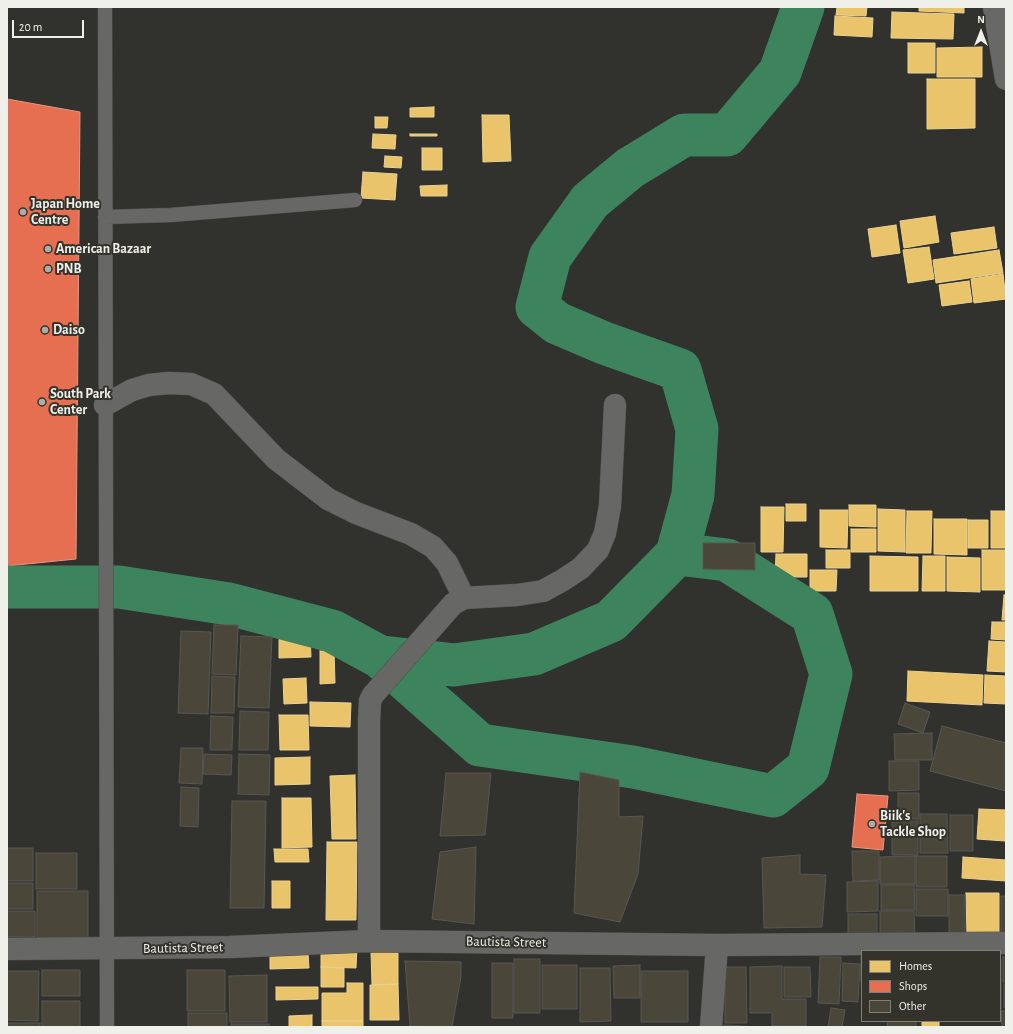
<!DOCTYPE html>
<style>
body{margin:0}
#map{position:relative;width:1013px;height:1034px;overflow:hidden;background:#31312d;font-family:"Alegreya Sans",sans-serif}
canvas{display:block}
.frame{position:absolute;inset:0;border:8px solid #f0f0eb;pointer-events:none}
.legend{position:absolute;left:861px;top:950px;width:140px;height:72px;box-sizing:border-box;background:#33332b;border:1px solid #7f7f78;margin:0;padding:5px 7px;list-style:none;font-size:12px;color:#f0f0eb}
.legend li{display:flex;align-items:center;gap:8px;height:20px}
.legend b{width:20px;border:1px solid #7f7f78}
.north{position:absolute;left:961px;top:12px;width:40px;height:40px;-webkit-text-stroke:3px #33332b;paint-order:stroke;rotate:0deg;font-size:11px;font-weight:700;line-height:16px;text-align:center;color:#f0f0eb}
.north::after{content:'';display:block;margin:auto;width:14px;height:18px;background:#f0f0eb;clip-path:polygon(50% 0,100% 100%,50% 72%,0 100%)}
.scale{position:absolute;left:12px;top:20px;width:72px;height:18px;box-sizing:border-box;border:2px solid #f0f0eb;border-top:0;padding-left:5px;font-size:12px;line-height:14px;white-space:nowrap;color:#f0f0eb;-webkit-text-stroke:3px #33332b;paint-order:stroke}
</style>
<div id="map">
<canvas width="1013" height="1034"></canvas>
<div class="frame"></div>
<ul class="legend">
<li><b style="height:11px;background:#e9c46a"></b>Homes</li>
<li><b style="height:11px;background:#e76f51"></b>Shops</li>
<li><b style="height:11px;background:#4a4639"></b>Other</li>
</ul>
<div class="north">N</div>
<div class="scale">20 m</div>
</div>
<script>
const ctx = document.querySelector('canvas').getContext('2d');
ctx.lineJoin = 'round';
function fillPath(path, color) { ctx.fillStyle = color; ctx.fill(path, 'evenodd'); }
const shape = rows => new Path2D(rows.map(r => 'M' + r).join(''));
function stroke(path, color, width, dash) { ctx.strokeStyle = color; ctx.lineWidth = width; ctx.lineCap = dash ? 'butt' : 'round'; ctx.setLineDash(dash || []); ctx.stroke(path); }
function drawText(font, color, halo, rows, align = 'center') {
  ctx.font = font + ' "Alegreya Sans",sans-serif'; ctx.lineWidth = 4; ctx.setLineDash([]); ctx.textBaseline = 'middle'; ctx.strokeStyle = halo; ctx.fillStyle = color; for (const [text, x, y, turn = 0] of rows) {
    ctx.save(); ctx.translate(x, y); ctx.rotate((+turn || 0) * Math.PI / 180); ctx.textAlign = isNaN(turn) ? turn : align; if (halo) ctx.strokeText(text, 0, 0); ctx.fillText(text, 0, 0); ctx.restore();
  }
}
const homes = shape([
 [837,7,867,7,866,16,836,15,837,7],
 [919,7,964,7,964,13,919,11,919,7],
 [892,12,954,14,953,39,891,38,892,12],
 [835,16,873,18,872,37,834,35,835,16],
 [908,43,935,43,935,73,908,73,908,43],
 [982,47,982,77,937,77,937,48,982,47],
 [927,79,975,79,975,128,927,129,927,79],
 [434,107,434,117,410,117,410,108,434,107],
 [482,115,509,115,511,161,483,162,482,115],
 [375,117,388,117,387,128,375,128,375,117],
 [373,134,396,135,395,149,372,148,373,134],
 [410,134,437,134,437,136,410,136,410,134],
 [422,148,442,148,442,170,422,170,422,148],
 [385,156,402,157,401,168,384,167,385,156],
 [363,172,397,174,395,200,361,198,363,172],
 [447,185,447,196,421,196,420,186,447,185],
 [935,216,939,242,904,248,900,221,935,216],
 [896,225,900,253,872,257,868,229,896,225],
 [994,227,997,248,954,254,951,233,994,227],
 [929,247,934,279,908,283,903,250,929,247],
 [999,250,1003,273,936,283,933,260,999,250],
 [1003,274,1006,299,974,303,971,279,1003,274],
 [969,281,972,302,942,306,939,285,969,281],
 [786,504,806,504,806,521,786,521,786,504],
 [849,505,876,505,876,527,849,526,849,505],
 [761,507,784,507,783,552,761,552,761,507],
 [878,509,905,510,905,552,878,551,878,509],
 [820,510,848,510,847,548,820,547,820,510],
 [907,511,932,511,931,553,906,553,907,511],
 [991,511,1006,511,1006,548,991,548,991,511],
 [934,519,967,519,967,555,934,554,934,519],
 [968,520,988,520,988,548,968,548,968,520],
 [851,529,876,529,876,552,851,552,851,529],
 [826,550,850,550,850,568,826,568,826,550],
 [982,550,1006,550,1006,590,982,590,982,550],
 [776,554,807,554,807,577,775,577,776,554],
 [870,556,918,557,918,591,870,591,870,556],
 [923,556,945,556,945,591,922,591,923,556],
 [947,557,980,558,980,592,947,591,947,557],
 [810,570,837,570,836,591,810,591,810,570],
 [1004,595,1006,595,1006,620,1002,620,1004,595],
 [992,622,1006,622,1006,640,991,639,992,622],
 [310,632,311,657,279,658,279,633,310,632],
 [989,641,1006,642,1006,672,987,671,989,641],
 [320,651,334,651,335,683,320,684,320,651],
 [908,671,983,675,982,705,907,701,908,671],
 [985,675,1006,676,1006,704,984,703,985,675],
 [306,678,307,703,284,704,283,679,306,678],
 [310,702,351,703,350,727,310,726,310,702],
 [279,715,308,715,309,750,280,750,279,715],
 [310,757,310,784,275,785,275,758,310,757],
 [355,775,356,839,332,839,330,776,355,775],
 [282,798,311,798,312,847,282,848,282,798],
 [979,809,1006,810,1005,841,977,839,979,809],
 [327,842,357,842,356,920,326,920,327,842],
 [274,849,308,849,309,862,275,862,274,849],
 [963,857,1006,860,1006,881,962,878,963,857],
 [272,881,290,881,290,908,272,908,272,881],
 [966,893,999,893,999,936,967,936,966,893],
 [321,947,357,947,356,968,321,967,321,947],
 [398,951,398,984,372,985,371,952,398,951],
 [308,952,309,968,270,969,270,953,308,952],
 [321,967,344,968,344,987,321,987,321,967],
 [347,983,363,983,363,1021,322,1021,322,993,347,993,347,983],
 [398,984,399,1020,370,1020,370,985,398,984],
 [276,987,318,987,318,999,276,1000,276,987],
 [312,1015,312,1027,289,1027,289,1016,312,1015],
 [322,1021,363,1021,363,1027,322,1027,322,1021],
 [922,1021,939,1021,939,1027,922,1027,922,1021]
]);
fillPath(homes, '#e9c46a');
stroke(homes, '#ebd191', 1);
const shops = shape([
 [7,99,80,112,76,559,7,566,7,99],
 [857,794,888,796,883,850,852,847,857,794]
]);
fillPath(shops, '#e76f51');
stroke(shops, '#ea967f', 1);
stroke(shape([
 [7,587,119,587,229,604,332,631,380,657,454,665,534,654,611,621,677,554,693,495,697,429,680,370,604,343,557,323,537,307,550,257,590,201,630,168,684,135,727,135,780,72,803,7],
 [380,657,480,745,633,767,773,796,808,768,831,674,812,614,727,560,686,555]
]), '#3c835e', 43);
const building = shape([
 [703,543,755,543,755,570,703,569,703,543],
 [214,625,238,625,236,675,212,674,214,625],
 [181,631,211,632,208,714,178,713,181,631],
 [241,636,272,637,269,708,238,707,241,636],
 [212,676,235,677,234,713,211,713,212,676],
 [905,703,930,712,923,733,898,724,905,703],
 [240,711,269,712,268,750,239,750,240,711],
 [211,716,233,717,232,750,210,750,211,716],
 [942,726,1006,743,1006,791,930,771,942,726],
 [932,733,932,760,895,760,894,734,932,733],
 [181,748,203,748,202,784,179,783,181,748],
 [204,754,232,755,231,775,203,774,204,754],
 [239,754,270,755,269,795,238,794,239,754],
 [889,761,919,761,919,790,889,791,889,761],
 [580,772,619,780,619,817,643,816,638,874,620,922,574,913,580,772],
 [446,773,491,773,485,835,440,836,446,773],
 [181,787,199,788,198,827,180,826,181,787],
 [898,793,919,793,919,819,898,819,898,793],
 [232,801,266,801,264,908,230,908,232,801],
 [920,814,947,814,948,853,920,853,920,814],
 [950,815,973,815,973,851,950,851,950,815],
 [918,821,918,855,892,855,892,822,918,821],
 [476,847,474,924,432,919,440,852,476,847],
 [7,848,33,848,33,881,7,881,7,848],
 [852,851,879,851,879,880,853,881,852,851],
 [36,853,77,853,77,889,36,889,36,853],
 [800,855,800,874,826,875,822,927,764,928,762,858,800,855],
 [915,856,915,884,880,884,880,857,915,856],
 [916,856,947,856,947,887,916,887,916,856],
 [878,881,878,911,847,912,847,882,878,881],
 [7,883,33,883,33,909,7,909,7,883],
 [881,885,914,885,915,910,881,910,881,885],
 [916,889,948,889,948,916,916,916,916,889],
 [37,891,88,891,88,938,37,938,37,891],
 [949,895,965,895,965,935,949,936,949,895],
 [1001,896,1006,896,1006,935,1001,935,1001,896],
 [7,911,35,911,35,937,7,937,7,911],
 [880,911,914,911,915,936,880,936,880,911],
 [848,914,877,914,877,937,848,938,848,914],
 [820,957,841,957,839,1004,818,1003,820,957],
 [861,957,862,957,862,982,861,982,861,957],
 [1003,957,1006,957,1006,982,1003,982,1003,957],
 [514,959,540,959,540,1013,514,1013,514,959],
 [1000,959,1001,959,1001,1009,1000,1009,1000,959],
 [405,961,461,962,461,977,452,1027,410,1026,405,961],
 [492,963,513,963,513,1018,492,1018,492,963],
 [843,963,860,964,858,1002,842,1001,843,963],
 [542,965,577,965,577,1009,542,1009,542,965],
 [640,965,640,998,614,998,613,966,640,965],
 [782,966,782,999,806,999,806,1026,772,1026,772,1013,750,1013,750,967,782,966],
 [725,967,746,967,747,1023,725,1023,725,967],
 [784,967,810,967,811,997,784,997,784,967],
 [580,968,610,968,611,1021,580,1022,580,968],
 [42,970,80,970,80,996,42,996,42,970],
 [187,970,225,970,225,1011,187,1011,187,970],
 [7,971,39,971,38,1021,7,1020,7,971],
 [641,971,688,971,688,1022,641,1022,641,971],
 [267,975,267,1022,230,1022,229,976,267,975],
 [1004,984,1006,984,1006,1008,1004,1008,1004,984],
 [42,1001,80,1001,80,1027,42,1027,42,1001],
 [831,1008,845,1010,842,1027,828,1027,831,1008],
 [1001,1011,1006,1011,1006,1027,1002,1027,1001,1011],
 [188,1013,227,1013,227,1027,188,1027,188,1013],
 [888,1021,916,1021,916,1027,887,1027,888,1021],
 [7,1023,40,1023,40,1027,7,1027,7,1023],
 [231,1024,269,1024,269,1027,231,1027,231,1024],
 [724,1025,760,1027,724,1027,724,1025]
]);
fillPath(building, '#4a4639');
stroke(building, '#585753', 1);
const service = shape([
 [105,7,107,1027],
 [105,217,171,215,355,200]
]);
const minor = shape([
 [105,405,132,390,149,385,168,383,191,384,214,394,276,459,328,499,356,513,411,534,433,547,447,563,464,598],
 [369,941,369,722,370,701,373,695,453,604,464,598,517,595,543,591,563,580,581,568,598,550,605,533,610,506,615,405],
 [711,1027,717,945]
]);
const tertiary = shape([
 [7,949,230,947,369,941,717,945,1006,943]
]);
const secondary = shape([
 [994,7,1006,79]
]);
stroke(service, '#4f4f4c', 15);
stroke(minor, '#4f4f4c', 23);
stroke(tertiary, '#4f4f4c', 23);
stroke(secondary, '#4f4f4c', 23);
stroke(service, '#676765', 14);
stroke(minor, '#676765', 22);
stroke(tertiary, '#676765', 22);
stroke(secondary, '#686967', 22);
for (const [x, y, r, color] of [
 [23,212,4,"#adada8"],
 [48,249,4,"#adada8"],
 [48,269,4,"#adada8"],
 [45,330,4,"#adada8"],
 [42,402,4,"#adada8"],
 [872,824,4,"#adada8"]
]) { const dot = new Path2D(); dot.arc(x, y, r, 0, 2 * Math.PI); ctx.fillStyle = color; ctx.fill(dot); stroke(dot, '#33332b', 1.5); }
drawText('bold 14px', '#f0f0eb', '#33332b', [
 ["Japan Home",31,204],
 ["Centre",31,220],
 ["American Bazaar",56,249],
 ["PNB",56,269],
 ["Daiso",53,330],
 ["South Park",50,394],
 ["Center",50,410],
 ["Biik's",880,816],
 ["Tackle Shop",880,832]
], 'left');
drawText('14px', '#f0f0eb', '#33332b', [
 ["Bautista Street",506,942,1],
 ["Bautista Street",183,948,-1]
]);
</script>
